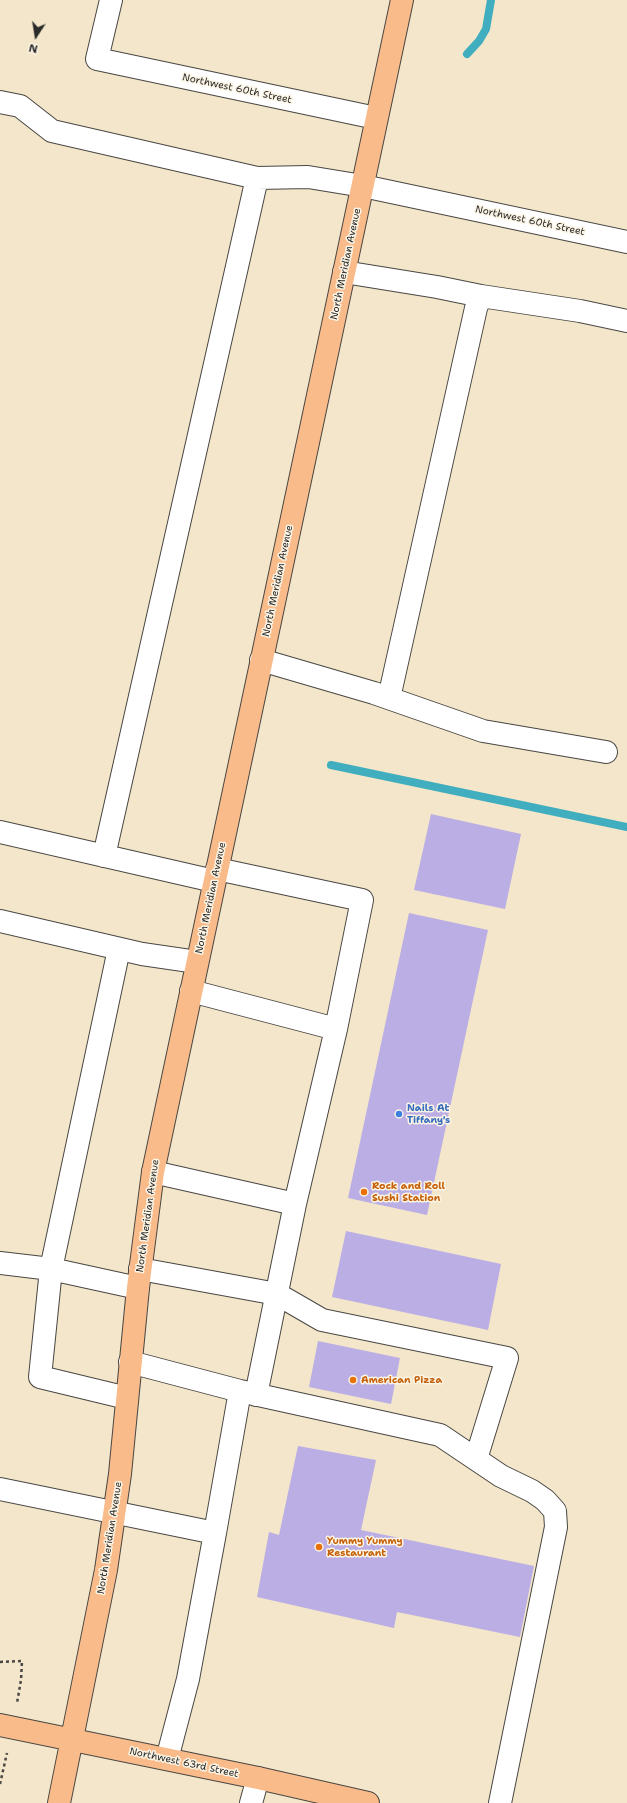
<!DOCTYPE html>
<style>
body{margin:0}
#map{position:relative;width:627px;height:1803px;overflow:hidden;background:#f3e6ca;font-family:"Shantell Sans",sans-serif}
canvas{display:block}
.north{position:absolute;left:16px;top:16px;width:40px;height:40px;-webkit-text-stroke:3px #fcf5e5;paint-order:stroke;rotate:192deg;font-size:11px;font-weight:700;line-height:16px;text-align:center;color:#2b2b2b}
.north::after{content:'';display:block;margin:auto;width:14px;height:18px;background:#2b2b2b;clip-path:polygon(50% 0,100% 100%,50% 72%,0 100%)}
</style>
<div id="map">
<canvas width="627" height="1803"></canvas>
<div class="north">N</div>
</div>
<script>
const ctx = document.querySelector('canvas').getContext('2d');
ctx.lineJoin = 'round';
const shape = rows => new Path2D(rows.map(r => 'M' + r).join(''));
function stroke(path, color, width, dash) { ctx.strokeStyle = color; ctx.lineWidth = width; ctx.lineCap = dash ? 'butt' : 'round'; ctx.setLineDash(dash || []); ctx.stroke(path); }
function fillPath(path, color) { ctx.fillStyle = color; ctx.fill(path, 'evenodd'); }
function drawText(font, color, halo, rows, align = 'center') {
  ctx.font = font + ' "Shantell Sans",sans-serif'; ctx.lineWidth = 3; ctx.setLineDash([]); ctx.textBaseline = 'middle'; ctx.strokeStyle = halo; ctx.fillStyle = color; for (const [text, x, y, turn = 0] of rows) {
    ctx.save(); ctx.translate(x, y); ctx.rotate((+turn || 0) * Math.PI / 180); ctx.textAlign = isNaN(turn) ? turn : align; if (halo) ctx.strokeText(text, 0, 0); ctx.fillText(text, 0, 0); ctx.restore();
  }
}
stroke(shape([
 [467,54,479,41,486,29,491,0],
 [331,765,627,827]
]), '#40aebe', 8);
fillPath(shape([
 [431,814,521,834,505,909,414,890],
 [409,913,488,930,427,1215,348,1198],
 [346,1231,501,1264,488,1330,332,1297],
 [318,1341,400,1358,391,1404,309,1387],
 [298,1446,376,1460,361,1530,534,1566,520,1637,397,1612,394,1628,257,1597,269,1532,279,1535]
]), '#baaee5');
const minor = shape([
 [111,0,97,59,376,118],
 [0,102,20,106,52,131,257,178,104,856],
 [257,178,308,177,363,186,627,242],
 [344,272,437,287,481,296],
 [261,660,374,693,483,731,606,752],
 [389,698,476,308,481,296,580,311,627,321],
 [0,832,214,881],
 [217,869,362,900,336,1029,295,1204,256,1395],
 [0,921,142,954,197,962],
 [191,991,336,1029],
 [153,1172,295,1204],
 [0,1263,51,1269,119,949],
 [140,1269,277,1294,322,1320,507,1358,476,1459],
 [130,1362,240,1391,440,1435,501,1476,532,1491,545,1500,555,1511,556,1527,500,1803],
 [127,1398,40,1377,51,1269,138,1288],
 [0,1489,215,1533,188,1679,167,1759],
 [215,1533,240,1391],
 [251,1803,258,1778]
]);
const major = shape([
 [0,1725,258,1778,368,1803],
 [59,1803,106,1570,120,1474,138,1288,153,1172,402,0]
]);
stroke(minor, '#494743', 24);
stroke(major, '#494743', 24);
stroke(shape([
 [0,1662,22,1661,21,1680,17,1703],
 [0,1784,7,1753]
]), '#494743', 2.5, [3, 3]);
stroke(minor, '#fff', 22);
stroke(major, '#fabb8b', 22);
for (const [x, y, r, color] of [
 [399,1114,4,"#3f7fe0"],
 [364,1192,4,"#e8710a"],
 [353,1380,4,"#e8710a"],
 [319,1547,4,"#e8710a"]
]) { const dot = new Path2D(); dot.arc(x, y, r, 0, 2 * Math.PI); ctx.fillStyle = color; ctx.fill(dot); stroke(dot, '#fcf5e5', 1.5); }
drawText('10px', '#2b2b2b', '#fcf5e5', [
 ["Northwest 60th Street",237,89,12],
 ["Northwest 60th Street",530,221,12],
 ["North Meridian Avenue",346,264,-78],
 ["North Meridian Avenue",278,581,-78],
 ["North Meridian Avenue",211,898,-78],
 ["North Meridian Avenue",148,1216,-82],
 ["North Meridian Avenue",110,1538,-81],
 ["Northwest 63rd Street",184,1763,12]
]);
drawText('bold 10px', '#366cbe', '#fcf5e5', [
 ["Nails At",407,1108],
 ["Tiffany's",407,1120]
], 'left');
drawText('bold 10px', '#c56008', '#fcf5e5', [
 ["Rock and Roll",372,1186],
 ["Sushi Station",372,1198],
 ["American Pizza",361,1380],
 ["Yummy Yummy",327,1541],
 ["Restaurant",327,1553]
], 'left');
</script>
